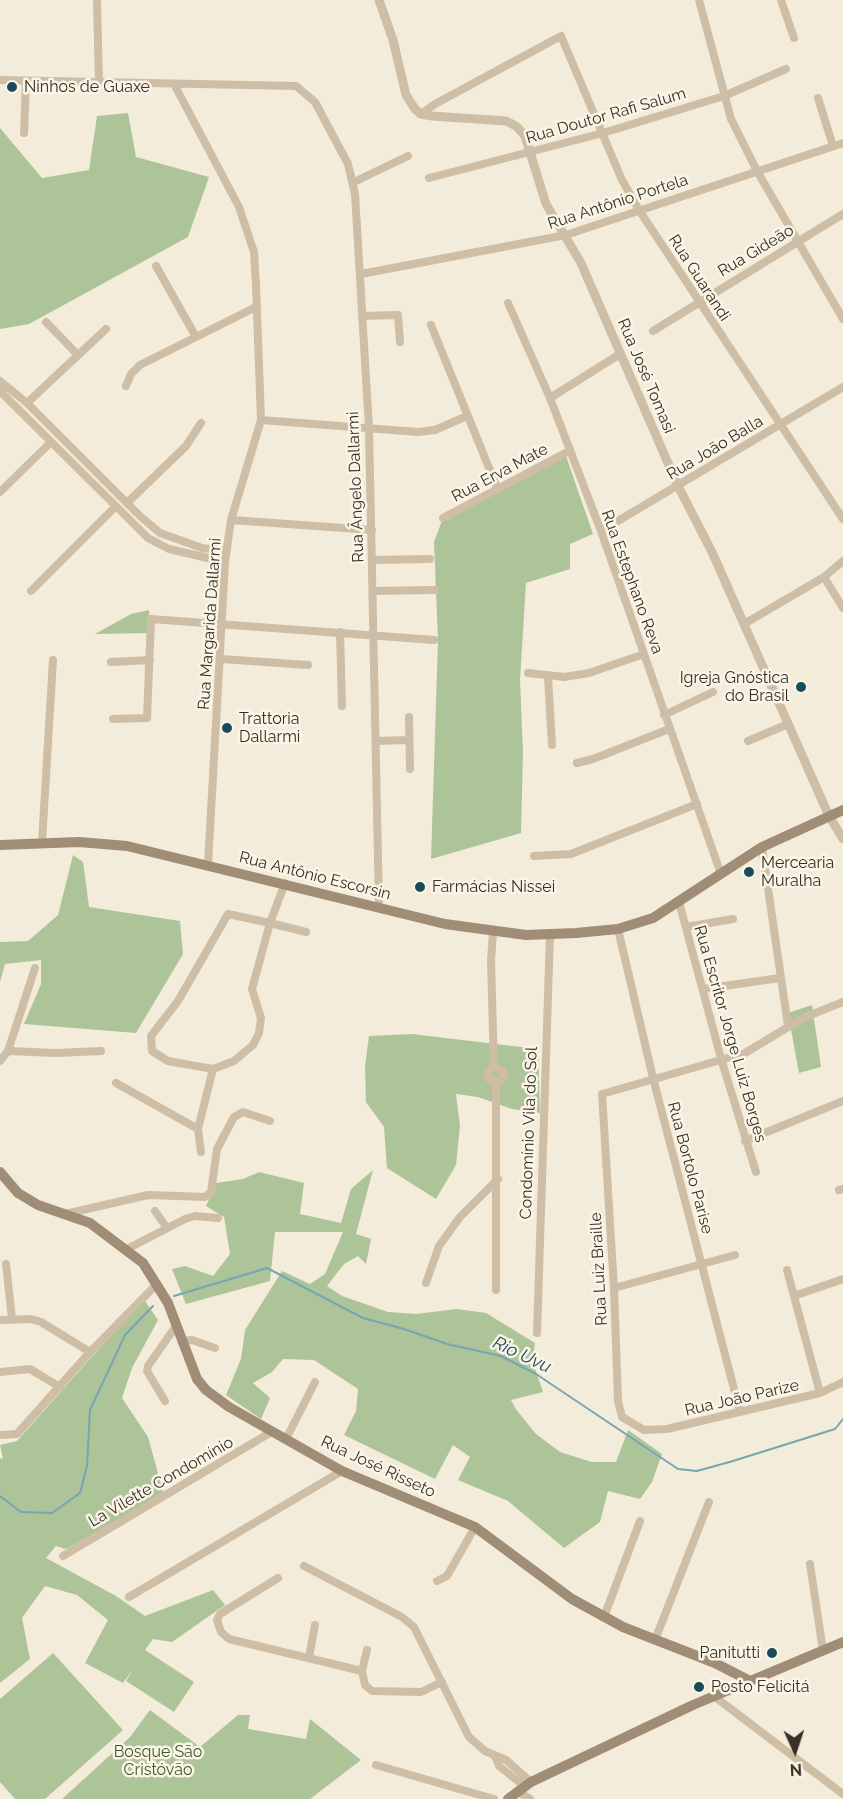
<!DOCTYPE html>
<meta charset="utf-8">
<style>
body{margin:0}
#map{position:relative;width:843px;height:1799px;overflow:hidden;background:#f4ecda;font-family:Raleway,sans-serif}
canvas{display:block}
.north{position:absolute;left:765px;top:1721px;width:60px;height:60px;-webkit-text-stroke:4px #fbf5e7;paint-order:stroke;rotate:177deg;font-size:16px;font-weight:700;line-height:24px;text-align:center;color:#382f27}
.north::after{content:'';display:block;margin:auto;width:21px;height:27px;background:#382f27;clip-path:polygon(50% 0,100% 100%,50% 72%,0 100%)}
</style>
<div id="map">
<canvas width="843" height="1799"></canvas>
<div class="north">N</div>
</div>
<script>
const ctx = document.querySelector('canvas').getContext('2d');
ctx.lineJoin = 'round';
function fillPath(path, color) { ctx.fillStyle = color; ctx.fill(path, 'evenodd'); }
const shape = rows => new Path2D(rows.map(r => 'M' + r).join(''));
function stroke(path, color, width, dash) { ctx.strokeStyle = color; ctx.lineWidth = width; ctx.lineCap = dash ? 'butt' : 'round'; ctx.setLineDash(dash || []); ctx.stroke(path); }
function drawText(font, color, halo, rows, align = 'center') {
  ctx.font = font + ' Raleway,sans-serif'; ctx.lineWidth = 5; ctx.setLineDash([]); ctx.textBaseline = 'middle'; ctx.strokeStyle = halo; ctx.fillStyle = color; for (const [text, x, y, turn = 0] of rows) {
    ctx.save(); ctx.translate(x, y); ctx.rotate((+turn || 0) * Math.PI / 180); ctx.textAlign = isNaN(turn) ? turn : align; if (halo) ctx.strokeText(text, 0, 0); ctx.fillText(text, 0, 0); ctx.restore();
  }
}
fillPath(shape([
 [128,113,136,157,209,177,188,237,29,324,0,329,0,128,42,178,89,170,97,116],
 [566,456,593,534,570,544,570,569,526,583,520,680,523,752,521,833,431,859,438,640,434,542,443,518],
 [149,610,150,633,95,634,131,614],
 [73,855,83,862,89,907,180,921,183,954,136,1033,24,1024,41,984,41,960,5,964,0,982,0,942,28,941,58,915],
 [812,1005,821,1067,799,1073,788,1013],
 [412,1034,538,1049,540,1113,512,1109,478,1097,456,1094,460,1126,456,1165,436,1199,387,1168,384,1127,366,1102,365,1066,369,1036],
 [373,1170,356,1234,371,1239,366,1264,358,1256,344,1264,327,1286,342,1296,388,1312,416,1314,457,1309,486,1313,535,1343,533,1363,543,1392,511,1400,515,1408,536,1434,560,1452,592,1462,616,1462,628,1430,662,1454,652,1482,640,1499,608,1491,600,1522,564,1548,508,1501,458,1480,470,1457,453,1445,435,1479,344,1435,356,1411,358,1389,314,1360,283,1359,272,1372,253,1383,270,1398,261,1419,226,1395,241,1359,245,1330,282,1271,310,1284,325,1274,343,1232,275,1232,270,1281,186,1304,172,1269,185,1266,213,1276,230,1254,224,1217,206,1206,216,1183,243,1179,259,1172,304,1183,300,1214,341,1223,351,1189],
 [145,1301,158,1320,132,1368,122,1398,148,1437,164,1495,66,1549,56,1546,46,1558,116,1596,145,1616,213,1590,225,1605,172,1642,153,1639,145,1650,194,1682,174,1712,126,1681,133,1669,123,1683,85,1663,108,1620,77,1595,45,1586,22,1618,30,1659,0,1683,0,1458,3,1459,0,1445,17,1441,119,1326],
 [53,1653,123,1730,45,1799,15,1799,0,1782,0,1699],
 [150,1710,200,1747,238,1715,250,1715,248,1729,306,1739,310,1719,361,1760,310,1799,62,1799,130,1737]
]), '#adc499');
stroke(shape([
 [174,1296,267,1268,363,1318,404,1329,447,1344,501,1356,536,1374,678,1469,697,1471,733,1461,835,1429,843,1419],
 [0,1496,21,1512,52,1513,80,1493,87,1466,90,1410,125,1335,153,1306]
]), '#76a5b3', 2);
stroke(shape([
 [97,0,99,83],
 [699,0,731,119,757,171,843,319],
 [781,0,794,38],
 [0,80,296,86,315,102,348,164,355,194,369,428,379,907],
 [174,84,239,207,254,252,256,285,261,420,231,520,225,562,208,865],
 [818,98,833,146],
 [421,114,435,104,561,36,622,180,639,210,843,519],
 [24,133,26,81],
 [429,178,603,133,724,96,786,69],
 [354,182,408,156],
 [156,266,196,337],
 [361,274,566,235,843,143],
 [508,303,550,398,601,531,721,874],
 [362,316,398,315,400,342],
 [46,322,78,355],
 [431,325,498,490],
 [653,331,843,214],
 [0,381,27,403,141,517,160,533,202,548,227,551],
 [126,386,131,374,140,365,256,307],
 [0,391,148,538,169,549,225,562],
 [550,398,620,354],
 [27,403,106,329],
 [261,420,418,432,435,430,467,416],
 [0,492,51,442],
 [127,503,186,446,201,423],
 [443,518,569,451],
 [231,520,372,530],
 [601,531,843,387],
 [372,560,430,559],
 [824,577,843,608],
 [31,591,115,507],
 [373,591,435,590],
 [744,624,824,577,843,561],
 [340,632,342,706],
 [221,659,308,665],
 [111,662,150,660],
 [528,673,564,677,589,673,644,654],
 [548,676,552,745],
 [664,715,713,692],
 [409,717,410,769],
 [113,719,147,718,151,619,434,640],
 [376,741,409,740],
 [748,741,788,724],
 [577,763,593,759,669,729],
 [42,842,53,660],
 [762,847,788,1026],
 [534,856,571,854,697,804],
 [285,883,270,923,252,989,261,1018,259,1033,253,1045,234,1061,213,1069,168,1061,152,1051,151,1036,178,1001,228,914,270,923,306,932],
 [679,902,722,1062,756,1172],
 [686,927,733,919],
 [618,929,653,1078,740,1412],
 [493,932,491,961,494,1067],
 [703,989,780,978],
 [843,1002,803,1018,745,1053,602,1094,614,1288,618,1401,622,1417,644,1430,667,1429,820,1393,843,1382],
 [8,1051,35,968],
 [0,1061,8,1051,56,1053,101,1051],
 [494,1067,503,1071,504,1077,496,1083],
 [494,1067,487,1073,488,1078,496,1083],
 [116,1083,198,1129],
 [745,1141,843,1101],
 [201,1152,198,1129,213,1069],
 [839,1190,843,1189],
 [155,1211,167,1228],
 [65,1214,148,1195,205,1197,211,1192,217,1149,234,1117,243,1112,270,1121],
 [127,1249,185,1219,195,1216,218,1218],
 [6,1264,12,1319],
 [787,1270,820,1393],
 [426,1283,439,1246,460,1217,498,1179],
 [614,1288,735,1255],
 [496,1290,496,1083],
 [794,1296,843,1279],
 [0,1320,31,1319,41,1322,90,1352],
 [537,1333,550,934],
 [181,1341,192,1340,215,1348],
 [0,1372,30,1369,60,1387],
 [165,1401,147,1371,148,1366,176,1326],
 [0,1435,17,1434,90,1352,157,1284],
 [286,1439,315,1382],
 [63,1556,273,1431],
 [810,1564,823,1651],
 [304,1566,402,1617,414,1627,469,1737,485,1751,506,1760,531,1782],
 [278,1578,220,1614,217,1620,221,1632,229,1639,362,1671],
 [437,1581,447,1576,475,1527],
 [129,1597,342,1471],
 [604,1617,640,1521],
 [655,1640,709,1502],
 [367,1650,362,1671,365,1685,372,1691,421,1692,442,1682],
 [309,1657,315,1625],
 [715,1697,843,1794],
 [495,1756,499,1766,524,1786],
 [376,1765,494,1799],
 [517,1791,530,1799]
]), '#cdbea5', 8);
stroke(shape([
 [379,0,393,40,406,95,415,109,421,114,432,116,506,121,516,126,525,136,546,204,581,263,678,486,712,552,829,816,843,839]
]), '#cdbea5', 9);
stroke(shape([
 [0,845,79,842,127,846,445,924,526,935,576,933,618,929,653,918,762,847,843,810],
 [0,1172,18,1193,38,1205,90,1223,143,1263,168,1303,197,1379,206,1390,229,1407,342,1471,475,1527,572,1599,623,1627,715,1663,750,1681],
 [508,1799,531,1782,693,1705,843,1642]
]), '#a08d76', 10);
for (const [x, y, r, color] of [
 [12,87,6,"#194b5c"],
 [801,687,6,"#194b5c"],
 [227,728,6,"#194b5c"],
 [749,872,6,"#194b5c"],
 [420,887,6,"#194b5c"],
 [772,1653,6,"#194b5c"],
 [699,1687,6,"#194b5c"]
]) { const dot = new Path2D(); dot.arc(x, y, r, 0, 2 * Math.PI); ctx.fillStyle = color; ctx.fill(dot); stroke(dot, '#fbf5e7', 2); }
drawText('16px', '#382f27', '#fbf5e7', [
 ["Ninhos de Guaxe",24,87],
 ["Igreja Gnóstica",789,678,"right"],
 ["do Brasil",789,696,"right"],
 ["Trattoria",239,719],
 ["Dallarmi",239,737],
 ["Mercearia",761,863],
 ["Muralha",761,881],
 ["Farmácias Nissei",432,887],
 ["Panitutti",760,1653,"right"],
 ["Posto Felicitá",711,1687]
], 'left');
drawText('16px', '#382f27', '#fbf5e7', [
 ["Rua Doutor Rafi Salum",606,116,-16],
 ["Rua Antônio Portela",618,202,-18],
 ["Rua Gideão",756,251,-31],
 ["Rua Guarandi",699,278,57],
 ["Rua José Tomasi",646,376,67],
 ["Rua João Balla",715,448,-31],
 ["Rua Erva Mate",500,473,-28],
 ["Rua Ângelo Dallarmi",356,487,-92],
 ["Rua Estephano Reva",632,582,70],
 ["Rua Margarida Dallarmi",210,624,-86],
 ["Rua Antônio Escorsin",315,876,14],
 ["Rua Escritor Jorge Luiz Borges",730,1034,74],
 ["Condomínio Vila do Sol",529,1133,-88],
 ["Rua Bortolo Parise",690,1168,75],
 ["Rua Luiz Braille",599,1269,-93],
 ["Rua João Parize",742,1398,-13],
 ["Rua José Risseto",378,1467,25],
 ["La Vilette Condomínio",161,1482,-30]
]);
drawText('16px', '#3e5828', '#fbf5e7', [
 ["Bosque São",158,1752],
 ["Cristóvão",158,1770]
]);
drawText('italic 18px', '#194b5c', '#fbf5e7', [
 ["Rio Uvu",522,1355,25]
]);
</script>
